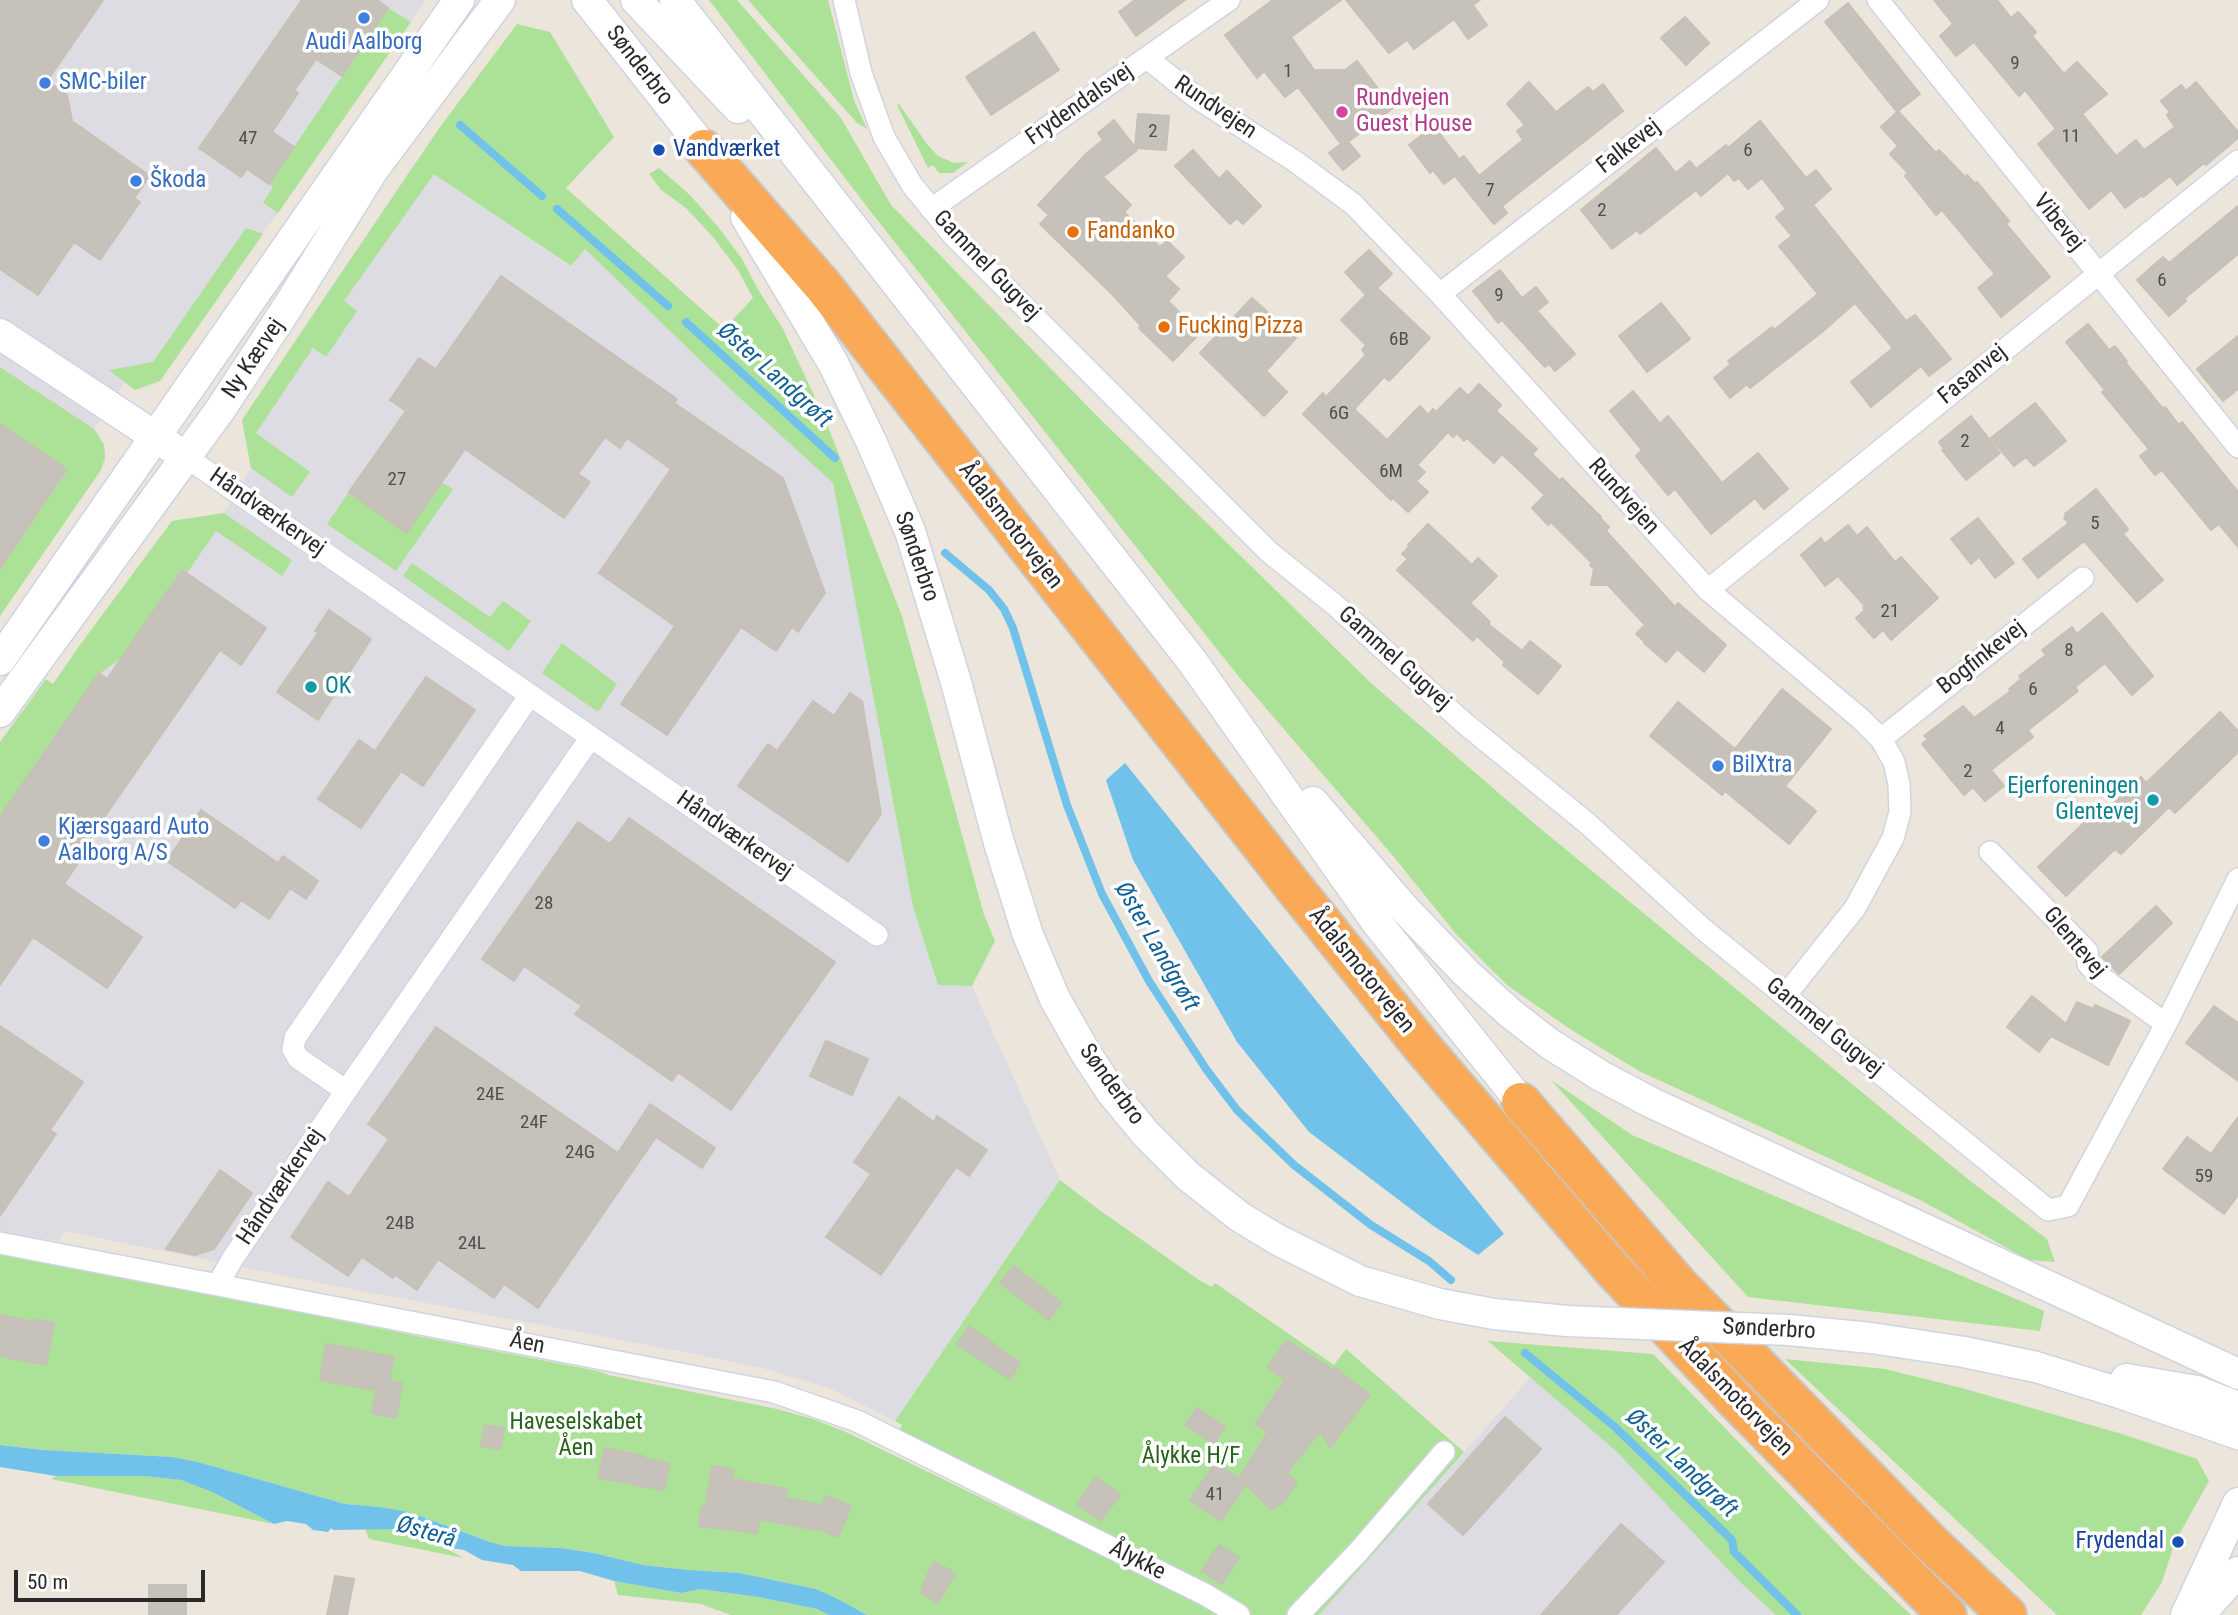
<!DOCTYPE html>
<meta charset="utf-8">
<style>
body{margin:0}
#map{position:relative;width:2238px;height:1615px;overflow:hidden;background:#ebe5db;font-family:"Roboto Condensed",sans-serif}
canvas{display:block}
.scale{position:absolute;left:14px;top:1570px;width:191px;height:32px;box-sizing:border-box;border:4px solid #292929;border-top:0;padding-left:9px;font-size:21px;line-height:24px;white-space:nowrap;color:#292929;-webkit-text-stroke:5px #fff;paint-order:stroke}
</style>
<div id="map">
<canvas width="2238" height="1615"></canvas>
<div class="scale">50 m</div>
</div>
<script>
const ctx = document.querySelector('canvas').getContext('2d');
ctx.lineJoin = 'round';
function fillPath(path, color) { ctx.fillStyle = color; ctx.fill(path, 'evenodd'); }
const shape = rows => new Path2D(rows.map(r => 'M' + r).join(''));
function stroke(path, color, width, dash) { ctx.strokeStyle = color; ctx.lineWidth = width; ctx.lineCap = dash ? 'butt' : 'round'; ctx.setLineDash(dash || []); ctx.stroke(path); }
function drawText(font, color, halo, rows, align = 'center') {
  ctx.font = font + ' "Roboto Condensed",sans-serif'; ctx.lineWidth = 7; ctx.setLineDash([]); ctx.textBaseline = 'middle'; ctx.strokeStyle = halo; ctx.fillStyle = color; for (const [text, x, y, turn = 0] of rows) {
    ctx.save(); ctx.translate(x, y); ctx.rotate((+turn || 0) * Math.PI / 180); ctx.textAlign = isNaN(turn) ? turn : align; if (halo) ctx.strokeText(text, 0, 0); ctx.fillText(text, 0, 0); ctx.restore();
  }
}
fillPath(shape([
 [0,0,426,0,160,381,135,390,124,383,95,428,104,445,105,463,0,616],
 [416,161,571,267,584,248,728,387,833,483,913,907,938,985,972,986,1060,1180,895,1421,829,1388,762,1368,690,1353,341,1287,64,1231,60,1241,0,1232,0,761,80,645,172,521,224,513,251,468,242,420],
 [1531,1377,1616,1451,1777,1615,1319,1615]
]), '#dedce3');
fillPath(shape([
 [709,0,737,0,841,118,891,205,1100,419,1372,684,1536,825,1969,1180,2047,1239,2055,1262,2029,1260,1922,1201,1639,1071,1570,1029,1507,985,1456,934,1394,857,1239,677,871,212],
 [748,0,828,0,854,100,867,129,857,123],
 [388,8,411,22,278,213,263,203,273,187,269,184],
 [517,24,550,32,614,137,566,188,724,329,753,298,738,270,713,237,686,208,661,190,649,174,659,168,690,195,719,228,742,259,759,291,783,329,825,419,902,616,984,915,995,941,972,986,938,985,913,907,833,483,728,387,585,249,571,266,434,174,344,301,357,311,326,357,313,348,256,433,310,472,292,497,251,468,242,420,440,127],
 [899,104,927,144,938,156,954,163,968,162,953,173,939,173,933,165,928,168,897,105],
 [246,228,263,234,160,381,135,390,109,370,153,362],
 [0,367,94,429,104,445,105,457,101,470,0,616,0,569,67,469,0,424],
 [441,482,453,489,396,571,327,524,349,492,406,532],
 [224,513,292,560,282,576,216,531,187,573,182,570,120,659,99,674,1,816,0,822,0,742,46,679,53,684,80,645,172,521],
 [412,563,490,617,503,601,531,621,509,651,403,576],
 [562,643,617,684,598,712,542,673],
 [1551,1080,1632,1135,2044,1311,2040,1331,1748,1297],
 [1060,1180,1098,1209,1199,1280,1212,1287,1215,1283,1334,1365,1346,1349,1464,1452,1319,1615,867,1615,838,1599,816,1589,740,1573,689,1570,643,1565,594,1553,561,1548,505,1546,490,1542,409,1512,380,1507,345,1504,198,1462,173,1457,44,1450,0,1445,0,1252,437,1340,598,1371,608,1375,777,1409,813,1419,848,1433,1029,1521,1038,1501,899,1431,902,1425,895,1421],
 [1488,1341,1653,1354,1856,1563,1911,1615,1776,1615,1738,1580,1616,1451],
 [1785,1359,1885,1369,1962,1388,2122,1434,2197,1459,2209,1481,2175,1542,2162,1582,2141,1615,2057,1615],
 [56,1476,144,1476,181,1480,212,1492,274,1524,51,1479],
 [365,1529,397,1529,431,1541,464,1558,369,1539],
 [614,1581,681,1593,700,1589,758,1597,817,1609,829,1615,731,1615,701,1604,618,1595]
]), '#ace198');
fillPath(shape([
 [1125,763,1504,1234,1478,1255,1432,1225,1309,1132,1237,1042,1133,860,1106,780],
 [0,1445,44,1450,173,1457,198,1462,345,1504,380,1507,409,1512,490,1542,505,1546,561,1548,594,1553,643,1565,689,1570,740,1573,816,1589,838,1599,867,1615,829,1615,817,1609,758,1597,700,1589,681,1593,614,1581,580,1571,521,1571,513,1565,482,1560,464,1550,447,1547,397,1529,333,1530,331,1528,328,1532,313,1530,306,1524,287,1521,274,1524,212,1492,181,1480,144,1476,56,1476,0,1467]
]), '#70c2eb');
stroke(shape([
 [460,125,542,196],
 [557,209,668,306],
 [686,322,835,458],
 [945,553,989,590,1004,609,1013,628,1067,805,1102,894,1149,981,1206,1069,1237,1110,1294,1165,1371,1225,1429,1261,1451,1280],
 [1525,1353,1615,1427,1732,1540,1734,1552,1797,1615]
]), '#70c2eb', 8);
const building = shape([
 [0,0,103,0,47,81,67,95,72,121,150,176,134,198,140,202,100,260,74,242,38,295,0,269,0,0],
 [302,0,377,0,388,8,342,76,316,59,294,91,298,93,272,132,294,147,269,184,247,169,241,177,199,148,302,0],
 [1135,0,1185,0,1136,36,1119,12,1135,0],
 [1273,0,1341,0,1291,37,1314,70,1345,70,1357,61,1393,108,1348,142,1360,156,1343,170,1329,153,1341,144,1298,87,1285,97,1264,71,1257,78,1225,35,1273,0],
 [1346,0,1480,0,1473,5,1487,25,1468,39,1454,19,1414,49,1407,40,1389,53,1346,0],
 [1934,0,1997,0,2011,18,2018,12,2036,32,2032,36,2064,74,2077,62,2107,94,2082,114,2116,156,2136,140,2144,150,2175,127,2167,115,2170,112,2161,101,2181,85,2186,91,2196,82,2238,132,2238,138,2206,165,2204,163,2177,185,2170,176,2143,197,2142,195,2125,208,2111,190,2089,209,2038,144,2056,129,2025,90,2019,96,1974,42,1956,56,1940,36,1953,24,1934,0],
 [1848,3,1920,94,1898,111,1936,153,1939,150,1965,177,1967,175,1974,183,1977,182,2009,221,2006,224,2050,277,2001,317,1978,288,1995,274,1942,210,1936,215,1905,176,1908,173,1890,154,1898,146,1881,127,1897,112,1825,22,1848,3],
 [1685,17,1709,43,1686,65,1661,38,1685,17],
 [1034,32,1059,70,991,115,966,77,1034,32],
 [1529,82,1556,112,1588,87,1593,92,1603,84,1623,111,1502,206,1507,213,1494,224,1455,176,1444,184,1433,170,1430,173,1409,145,1434,126,1459,159,1464,156,1479,176,1523,140,1517,131,1525,125,1507,104,1529,82],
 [1138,114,1169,116,1166,150,1136,148,1137,150,1103,177,1131,205,1124,212,1160,247,1167,241,1184,257,1165,276,1179,289,1168,301,1200,333,1173,361,1139,328,1141,326,1113,295,1040,224,1049,215,1038,205,1087,153,1103,140,1098,133,1114,120,1135,147,1138,114],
 [1760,121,1806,178,1816,170,1831,189,1813,205,1906,321,1915,315,1951,359,1929,376,1921,366,1871,407,1851,382,1893,348,1855,303,1822,332,1750,388,1747,384,1730,398,1714,378,1731,364,1728,361,1772,327,1774,330,1818,294,1779,246,1792,236,1776,217,1786,209,1762,178,1748,189,1739,178,1734,181,1728,173,1701,196,1696,190,1640,234,1637,230,1612,249,1581,210,1656,148,1676,173,1690,161,1696,169,1726,145,1728,148,1760,121],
 [1193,150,1219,179,1227,171,1261,206,1243,224,1237,218,1230,224,1175,166,1193,150],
 [2238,206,2238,254,2184,299,2186,301,2169,316,2137,280,2163,257,2169,263,2238,206],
 [1369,250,1392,274,1377,288,1430,338,1389,381,1384,377,1355,408,1356,411,1387,440,1420,406,1428,415,1433,409,1436,412,1460,388,1468,396,1479,384,1501,405,1496,411,1537,449,1532,454,1560,481,1562,478,1601,517,1600,518,1609,527,1606,531,1675,607,1678,603,1726,645,1704,672,1677,649,1666,662,1644,643,1645,642,1636,634,1645,625,1608,585,1591,585,1594,569,1590,565,1592,563,1551,522,1548,525,1532,508,1545,495,1502,454,1494,463,1467,438,1464,441,1457,433,1453,437,1448,432,1417,465,1425,472,1416,481,1428,492,1408,512,1393,498,1391,500,1303,414,1323,393,1326,397,1366,355,1362,350,1366,345,1341,320,1366,295,1345,272,1369,250],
 [1500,270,1522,298,1536,287,1548,302,1537,311,1575,354,1555,371,1549,364,1545,367,1502,320,1498,323,1473,291,1500,270],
 [501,276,677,399,674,403,783,478,825,593,798,632,792,627,776,651,741,627,667,735,621,704,675,626,599,573,671,469,627,438,620,448,605,437,578,474,590,482,564,518,465,449,406,533,349,492,406,411,390,400,419,358,436,369,501,276],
 [1252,298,1296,338,1266,371,1287,392,1264,416,1200,353,1252,298],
 [1661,303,1690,339,1647,372,1619,336,1661,303],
 [2088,324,2109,350,2115,346,2127,361,2125,362,2163,409,2165,407,2179,425,2182,422,2238,492,2238,547,2219,524,2211,530,2162,470,2155,475,2140,456,2149,449,2102,392,2105,390,2066,342,2088,324],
 [2238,336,2238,389,2223,401,2197,369,2238,336],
 [1633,391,1660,424,1668,416,1722,483,1758,453,1788,489,1764,509,1755,498,1711,534,1675,489,1668,495,1636,456,1642,450,1610,411,1633,391],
 [2035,403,2066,441,2034,466,2026,457,2014,466,1991,438,2035,403],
 [1971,416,2000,453,1966,480,1942,450,1944,449,1939,442,1971,416],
 [0,424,67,469,0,569,0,424],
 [2096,489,2128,529,2123,534,2163,580,2137,602,2084,541,2038,578,2023,559,2069,523,2064,518,2066,516,2065,514,2096,489],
 [1978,518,2014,563,1995,578,1979,557,1971,564,1951,539,1978,518],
 [1428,524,1472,565,1478,558,1497,576,1470,603,1490,622,1488,624,1522,651,1530,641,1561,666,1538,694,1503,665,1505,662,1477,636,1473,641,1397,570,1408,559,1402,554,1409,547,1408,545,1428,524],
 [1848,525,1857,536,1867,527,1895,562,1901,557,1938,598,1891,640,1883,630,1874,638,1856,618,1865,610,1863,608,1865,606,1838,576,1825,586,1801,555,1821,538,1825,544,1848,525],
 [182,570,266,628,241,665,220,650,74,861,78,863,64,884,142,937,107,988,33,937,0,985,0,817,99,673,107,679,182,570],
 [329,610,371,639,318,720,277,692,318,633,315,631,329,610],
 [2102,613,2153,676,2132,695,2105,663,2075,687,2078,691,2028,730,2033,737,1991,770,2004,786,1985,801,1973,787,1964,795,1922,744,1928,739,1924,736,1963,706,1974,718,2011,691,2009,689,2021,679,2019,676,2046,655,2042,650,2072,627,2077,634,2102,613],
 [426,677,475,710,423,786,401,771,361,828,318,799,359,740,375,751,426,677],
 [1782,689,1831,729,1785,786,1816,811,1789,844,1725,791,1722,795,1650,736,1678,702,1735,749,1782,689],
 [850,693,862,701,881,814,848,862,738,786,768,744,777,751,813,701,834,716,850,693],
 [2220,712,2238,731,2238,752,2175,813,2169,807,2121,854,2115,849,2066,896,2038,867,2087,820,2092,824,2141,777,2146,783,2220,712],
 [201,810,278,863,283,856,318,881,306,899,290,888,269,919,241,900,235,908,167,861,201,810],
 [629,818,835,962,731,1110,678,1072,672,1081,575,1014,582,1006,524,966,514,981,482,959,578,822,610,844,629,818],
 [2156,906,2172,923,2119,974,2102,957,2156,906],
 [2032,996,2066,1024,2077,1002,2093,1009,2095,1005,2130,1021,2108,1065,2051,1036,2039,1052,2007,1027,2032,996],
 [2214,1006,2238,1023,2238,1081,2186,1043,2214,1006],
 [0,1026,83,1082,50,1130,56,1134,0,1216,0,1026],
 [436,1027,618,1153,650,1104,715,1148,702,1168,656,1137,538,1308,504,1284,494,1298,438,1259,417,1290,394,1274,393,1278,362,1257,348,1276,291,1237,328,1182,349,1197,389,1139,368,1124,436,1027],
 [826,1041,868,1059,852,1095,810,1076,826,1041],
 [899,1097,934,1122,937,1116,987,1150,969,1176,956,1167,881,1275,826,1237,871,1174,854,1162,899,1097],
 [2238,1117,2238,1195,2224,1214,2163,1169,2187,1137,2211,1154,2238,1117],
 [220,1170,252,1193,214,1249,195,1255,166,1249,220,1170],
 [1014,1266,1061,1302,1049,1320,1000,1283,1014,1266],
 [0,1315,35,1322,35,1319,54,1323,46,1365,0,1356,0,1315],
 [969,1326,1020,1363,1010,1379,957,1344,969,1326],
 [1287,1340,1333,1370,1335,1368,1370,1395,1330,1447,1320,1431,1287,1473,1297,1483,1281,1505,1279,1503,1271,1510,1246,1484,1221,1521,1190,1500,1216,1462,1243,1482,1239,1478,1268,1432,1255,1424,1285,1380,1268,1367,1287,1340],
 [326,1344,394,1357,389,1381,402,1383,396,1418,372,1413,376,1390,320,1380,326,1344],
 [1197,1408,1225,1427,1214,1444,1185,1425,1197,1408],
 [1505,1417,1541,1449,1463,1535,1428,1504,1505,1417],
 [485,1425,504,1428,500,1449,481,1446,485,1425],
 [605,1448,643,1456,643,1458,670,1464,664,1490,598,1478,605,1448],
 [712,1466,734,1470,732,1479,787,1489,785,1498,822,1505,826,1496,851,1506,838,1537,817,1528,817,1530,759,1519,757,1533,699,1526,702,1506,706,1507,712,1466],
 [1096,1477,1120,1495,1101,1521,1077,1504,1096,1477],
 [1621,1524,1664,1562,1616,1615,1541,1615,1621,1524],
 [1219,1545,1239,1557,1222,1584,1202,1571,1219,1545],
 [934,1562,955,1573,938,1603,921,1593,924,1587,922,1586,934,1562],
 [335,1576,354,1579,347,1615,327,1615,335,1576],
 [149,1585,186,1585,186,1615,149,1615,149,1585]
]);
fillPath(building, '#c6c2bb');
stroke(building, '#c6c1b5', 2);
const street = shape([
 [844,0,861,73,884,137,912,185,953,235,1269,552,1335,605,1463,722,1588,824,1703,929,2048,1210,2068,1206,2166,1024,2238,879],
 [1878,0,2238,447],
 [1147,58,1197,98,1296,162,1353,204,1440,294,1708,590,1862,720,1881,739,1894,762,1899,784,1900,812,1893,838,1855,908,1785,996],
 [931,209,1229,0],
 [1440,294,1818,0],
 [186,457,877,935],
 [1708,590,2238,161],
 [1881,739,2083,578],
 [1990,852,2087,951,2088,964,2098,975,2166,1024],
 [346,1091,298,1058,293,1049,295,1038,530,695],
 [0,1243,774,1392,857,1421,1206,1595,1239,1615],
 [218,1284,233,1258,346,1091,591,737],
 [1298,1615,1359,1551,1444,1452]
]);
const secondary = shape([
 [587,0,698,141,715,166],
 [636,0,738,108],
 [675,0,1192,661,1378,924,1521,1102],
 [746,217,833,363,871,441,910,531,956,682,999,843,1028,935],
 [0,334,171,447],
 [0,660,459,0],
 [0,712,220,410,287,308,373,170,500,0],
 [1313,802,1402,906,1466,973,1510,1013,1550,1044,1601,1076,1652,1103,2238,1374],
 [1964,1352,2036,1367,2120,1393,2238,1434],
 [2126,1379,2197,1391,2238,1407],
 [2186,1615,2238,1503],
 [2199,1615,2238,1572]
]);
const highway = shape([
 [704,149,824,287,1292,885,1423,1048,1614,1271,1737,1402,1947,1615],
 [1521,1102,1678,1284,1930,1542,2007,1615]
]);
stroke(street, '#d0d3e2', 24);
stroke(secondary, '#d0d3e2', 33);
stroke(highway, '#c7c7c7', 42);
stroke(street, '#fff', 21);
stroke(secondary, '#fff', 30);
stroke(highway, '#faa957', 38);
const secondaryBridge = shape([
 [1028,935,1055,999,1085,1052,1112,1093,1146,1134,1188,1176,1240,1217,1278,1240,1360,1281,1440,1304,1494,1314,1567,1321,1789,1330,1871,1338,1964,1352]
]);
stroke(secondaryBridge, '#d0d3e2', 33, []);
stroke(secondaryBridge, '#fff', 30);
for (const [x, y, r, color] of [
 [364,18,7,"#3f7fe0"],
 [45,83,7,"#3f7fe0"],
 [1342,112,7,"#d1479c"],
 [659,150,7,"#1a4fb4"],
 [136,181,7,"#3f7fe0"],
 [1073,232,7,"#e8710a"],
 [1164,327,7,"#e8710a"],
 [311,687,7,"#0f9aa8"],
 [1718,766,7,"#3f7fe0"],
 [2153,800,7,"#0f9aa8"],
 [44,841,7,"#3f7fe0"],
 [2178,1542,7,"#1a4fb4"]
]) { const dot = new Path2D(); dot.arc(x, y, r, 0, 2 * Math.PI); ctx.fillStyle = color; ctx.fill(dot); stroke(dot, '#fff', 2.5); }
drawText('19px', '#504f4e', null, [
 ["9",2015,64],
 ["1",1288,72],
 ["2",1153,132],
 ["11",2071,137],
 ["47",248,139],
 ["6",1748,151],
 ["7",1490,191],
 ["2",1602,211],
 ["6",2162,281],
 ["9",1499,296],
 ["6B",1399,340],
 ["6G",1339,414],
 ["2",1965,442],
 ["6M",1391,472],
 ["27",397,480],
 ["5",2095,524],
 ["21",1890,612],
 ["8",2069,651],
 ["6",2033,690],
 ["4",2000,729],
 ["2",1968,772],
 ["28",544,904],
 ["24E",490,1095],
 ["24F",534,1123],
 ["24G",580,1153],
 ["59",2204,1177],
 ["24B",400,1224],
 ["24L",472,1244],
 ["41",1215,1495]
]);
drawText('23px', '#366cbe', '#fff', [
 ["Audi Aalborg",364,43,"center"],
 ["SMC-biler",59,83],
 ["Škoda",150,181],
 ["BilXtra",1732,766],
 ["Kjærsgaard Auto",58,828],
 ["Aalborg A/S",58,854]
], 'left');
drawText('23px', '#292929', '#fff', [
 ["Sønderbro",639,66,52],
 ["Frydendalsvej",1080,105,-35],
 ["Rundvejen",1215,108,34],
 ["Falkevej",1629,147,-38],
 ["Vibevej",2058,223,51],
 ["Gammel Gugvej",986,266,46],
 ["Ny Kærvej",254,359,-56],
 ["Fasanvej",1973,375,-39],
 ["Rundvejen",1623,497,48],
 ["Håndværkervej",267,513,35],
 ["Ådalsmotorvejen",1010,526,52],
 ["Sønderbro",916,557,71],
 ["Bogfinkevej",1982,658,-38],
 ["Gammel Gugvej",1394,659,42],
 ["Håndværkervej",734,836,35],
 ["Glentevej",2074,943,50],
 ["Ådalsmotorvejen",1361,971,51],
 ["Gammel Gugvej",1824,1028,39],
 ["Sønderbro",1111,1085,54],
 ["Håndværkervej",281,1187,-56],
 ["Sønderbro",1769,1330,3],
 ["Åen",527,1344,11],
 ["Ådalsmotorvejen",1735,1398,46],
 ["Ålykke",1137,1561,27]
]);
drawText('23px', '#b23c85', '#fff', [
 ["Rundvejen",1356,99],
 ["Guest House",1356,125]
], 'left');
drawText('23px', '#164399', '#fff', [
 ["Vandværket",673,150],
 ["Frydendal",2164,1542,"right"]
], 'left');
drawText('23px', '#c56008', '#fff', [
 ["Fandanko",1087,232],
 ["Fucking Pizza",1178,327]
], 'left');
drawText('23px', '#0d838f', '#fff', [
 ["OK",325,687],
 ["Ejerforeningen",2139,787,"right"],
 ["Glentevej",2139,813,"right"]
], 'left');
drawText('23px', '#26641b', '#fff', [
 ["Haveselskabet",576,1423],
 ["Åen",576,1449],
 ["Ålykke H/F",1191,1457]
]);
drawText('italic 24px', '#115f95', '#fff', [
 ["Øster Landgrøft",774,376,42],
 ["Øster Landgrøft",1156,947,60],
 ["Øster Landgrøft",1681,1464,44],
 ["Østerå",426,1533,16]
]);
</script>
